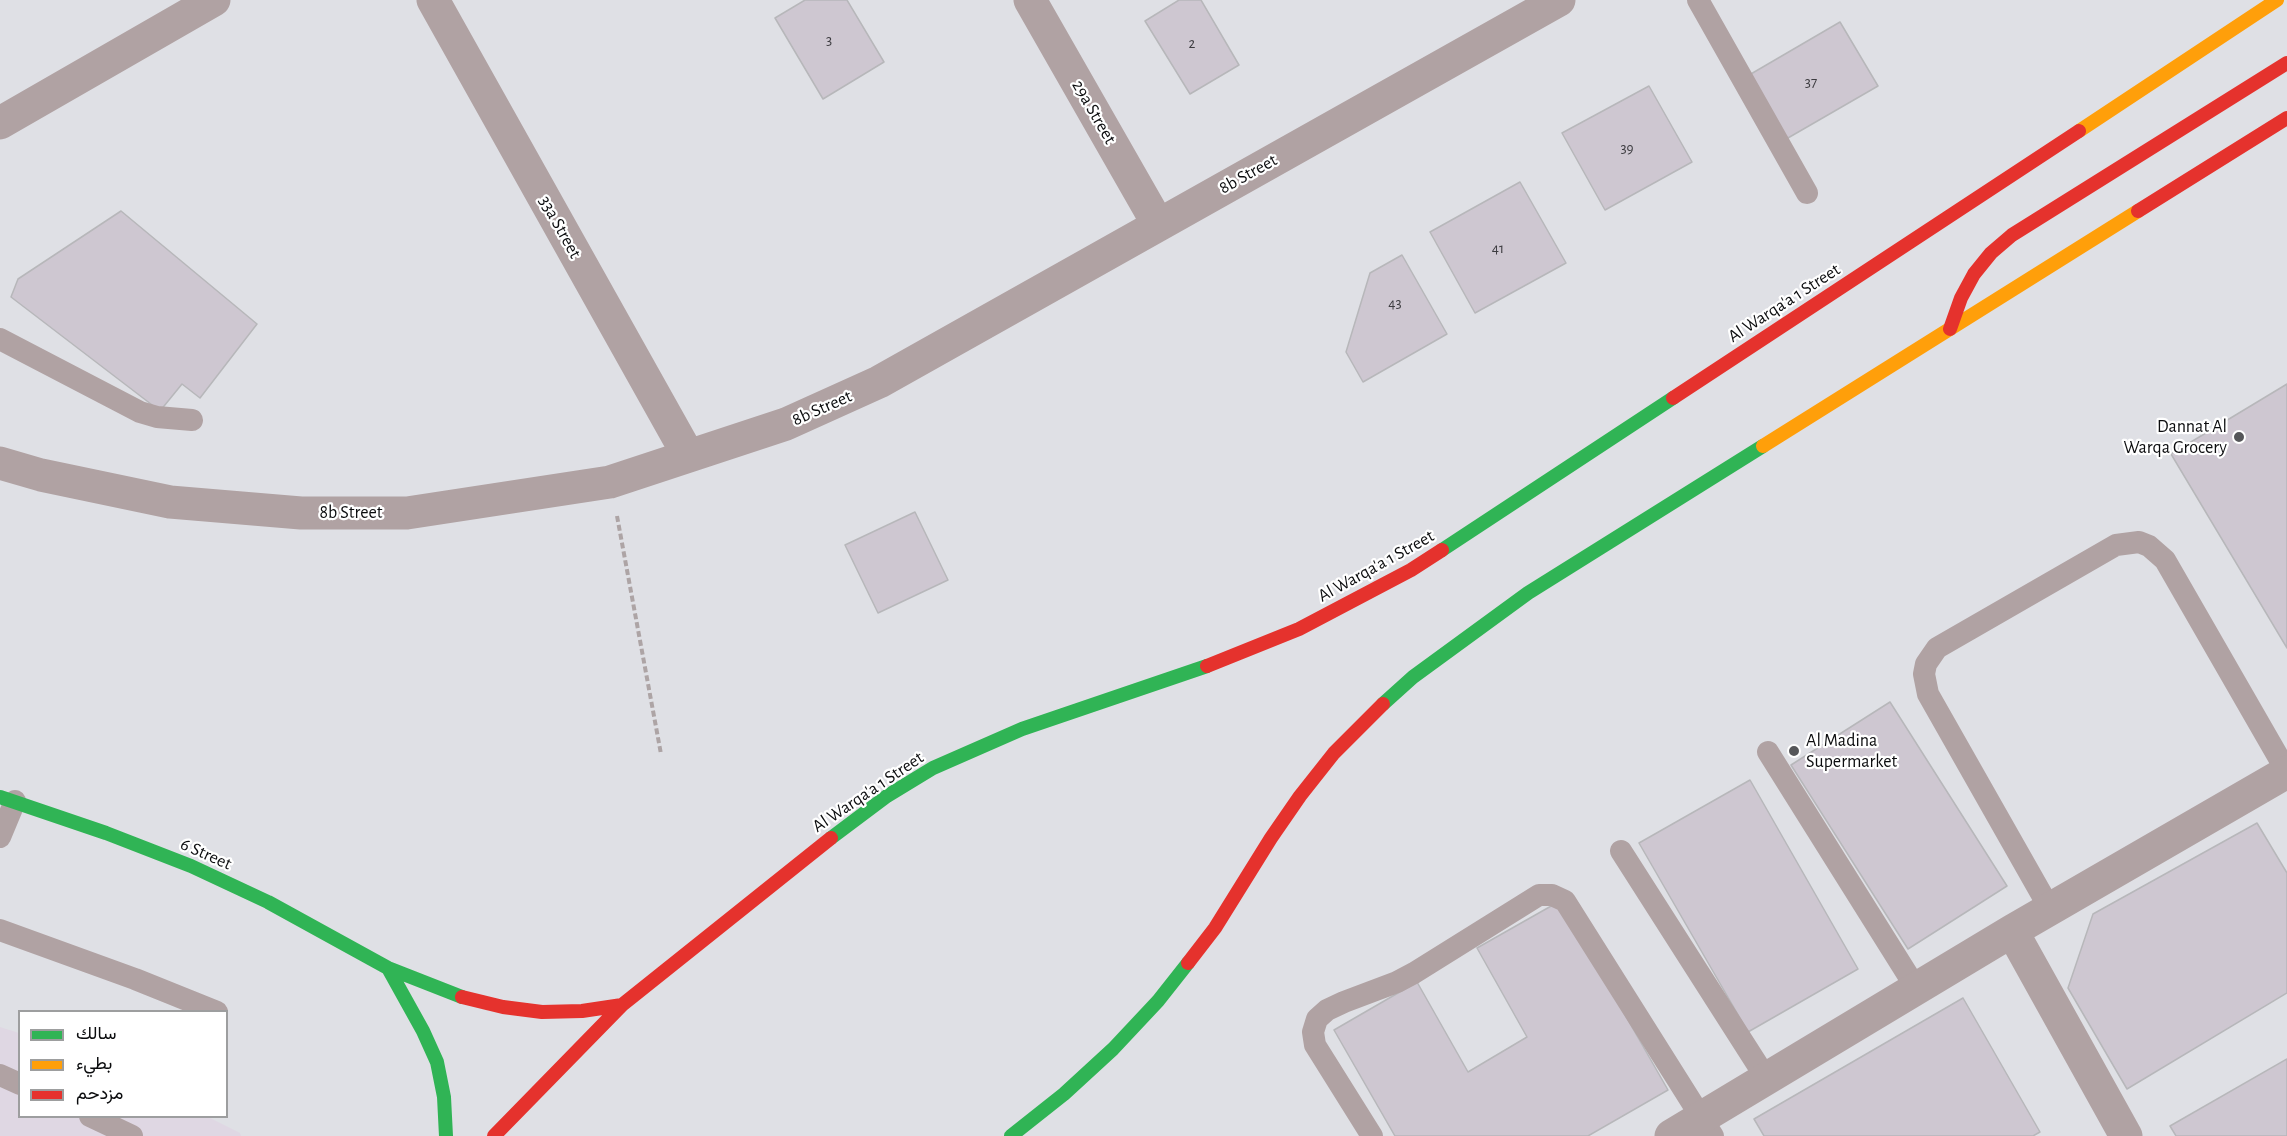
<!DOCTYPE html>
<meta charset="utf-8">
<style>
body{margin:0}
#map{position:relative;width:2287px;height:1136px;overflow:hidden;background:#dfe0e5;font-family:"Alegreya Sans",Vazirmatn,sans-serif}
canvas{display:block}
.legend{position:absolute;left:18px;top:1010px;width:210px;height:108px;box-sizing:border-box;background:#fff;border:2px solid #9d9e9f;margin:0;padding:8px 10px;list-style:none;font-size:18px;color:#0b0c0e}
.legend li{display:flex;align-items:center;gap:12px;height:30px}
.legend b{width:30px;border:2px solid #9d9e9f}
</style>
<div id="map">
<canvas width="2287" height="1136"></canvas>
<ul class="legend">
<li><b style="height:8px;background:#30b455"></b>سالك</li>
<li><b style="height:8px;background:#ff9f0a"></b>بطيء</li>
<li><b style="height:8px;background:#e5322d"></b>مزدحم</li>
</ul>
</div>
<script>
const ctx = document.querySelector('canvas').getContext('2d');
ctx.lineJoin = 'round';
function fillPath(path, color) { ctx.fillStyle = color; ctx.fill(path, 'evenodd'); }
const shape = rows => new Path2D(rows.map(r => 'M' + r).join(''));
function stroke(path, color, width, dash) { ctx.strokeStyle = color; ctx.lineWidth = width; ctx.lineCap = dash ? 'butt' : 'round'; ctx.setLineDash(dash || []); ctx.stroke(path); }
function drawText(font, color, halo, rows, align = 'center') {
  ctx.font = font + ' "Alegreya Sans",sans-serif'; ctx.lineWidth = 4.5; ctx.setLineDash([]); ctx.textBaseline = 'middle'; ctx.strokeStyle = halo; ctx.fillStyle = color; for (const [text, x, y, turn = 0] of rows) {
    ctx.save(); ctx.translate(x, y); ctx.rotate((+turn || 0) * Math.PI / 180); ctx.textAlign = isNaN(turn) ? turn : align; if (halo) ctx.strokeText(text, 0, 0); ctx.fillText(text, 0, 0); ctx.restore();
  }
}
fillPath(shape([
 [0,1027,19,1033,20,1116,208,1117,240,1133,241,1136,0,1136]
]), '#dfd7e3');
const building = shape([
 [805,0,847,0,884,62,823,99,775,18,805,0],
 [1179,0,1201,0,1239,65,1190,94,1145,21,1179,0],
 [1840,22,1878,86,1781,142,1744,78,1840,22],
 [1649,86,1692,162,1605,210,1562,133,1649,86],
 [1520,182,1566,263,1475,313,1430,232,1520,182],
 [121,211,257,324,200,398,182,384,160,411,11,297,18,279,121,211],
 [1402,255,1447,334,1363,382,1346,352,1370,273,1402,255],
 [2287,384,2287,648,2171,454,2287,384],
 [915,512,948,580,878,613,845,545,915,512],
 [1890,702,2007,886,1908,949,1791,765,1890,702],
 [1750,780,1858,969,1748,1032,1639,843,1750,780],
 [2257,823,2287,873,2287,993,2127,1089,2068,988,2093,914,2257,823],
 [1560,901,1668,1090,1588,1136,1395,1136,1334,1030,1417,982,1468,1072,1527,1037,1477,948,1560,901],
 [1963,998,2040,1132,2033,1136,1764,1136,1754,1119,1963,998],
 [2287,1059,2287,1136,2176,1136,2170,1126,2287,1059]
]);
fillPath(building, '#cec7d1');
stroke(building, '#b7b7ba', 1.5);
stroke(shape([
 [617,516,661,754]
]), '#ada4a5', 4, [6, 3]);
stroke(shape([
 [1698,0,1807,193],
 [0,339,140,412,157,417,192,420],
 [1768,752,1916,988],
 [0,837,15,801],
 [1621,851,1766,1078],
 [2050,909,1928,694,1924,674,1926,664,1937,648,2116,545,2139,542,2149,546,2165,560,2287,772],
 [0,930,135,979,217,1012],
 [0,1075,20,1084],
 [90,1116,132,1136],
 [1372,1136,1315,1045,1313,1032,1317,1019,1327,1010,1344,1002,1397,982,1414,973,1539,895,1552,895,1565,901,1713,1136]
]), '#b0a2a3', 22);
stroke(shape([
 [433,0,688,455],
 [1030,0,1158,224],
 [0,123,214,0],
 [0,463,41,475,170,502,301,513,407,513,610,482,786,424,879,382,1559,0],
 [2012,931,2126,1136],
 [1671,1136,2012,931,2287,772]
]), '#b0a2a3', 33);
stroke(shape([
 [1442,550,1673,398],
 [1383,704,1413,677,1528,593,1763,446],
 [0,797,106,833,191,866,268,902,388,968,462,997],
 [831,838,887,796,933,768,1022,729,1207,666],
 [388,968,423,1031,437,1062,444,1097,446,1136],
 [1011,1136,1064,1094,1113,1049,1158,1001,1188,963]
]), '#30b455', 14);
stroke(shape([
 [2079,131,2277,0],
 [1763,446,2138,211]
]), '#ff9f0a', 14);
stroke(shape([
 [2138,211,2287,118],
 [1950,329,1961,298,1974,274,1991,253,2012,235,2287,63],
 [1673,398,2079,131],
 [1207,666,1299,629,1411,570,1442,550],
 [1188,963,1215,928,1271,838,1300,796,1334,753,1383,704],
 [462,997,503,1007,542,1012,582,1011,622,1005],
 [494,1136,622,1005,831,838]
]), '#e5322d', 14);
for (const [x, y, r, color] of [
 [2239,437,6,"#555659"],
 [1794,751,6,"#555659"]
]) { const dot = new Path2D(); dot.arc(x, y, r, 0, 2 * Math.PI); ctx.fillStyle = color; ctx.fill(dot); stroke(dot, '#fff', 2); }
drawText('15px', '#3d3c40', null, [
 ["3",829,40],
 ["2",1192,43],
 ["37",1811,82],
 ["39",1627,148],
 ["41",1498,248],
 ["43",1395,303]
]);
drawText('18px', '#0b0c0e', '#fff', [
 ["29a Street",1094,112,60],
 ["8b Street",1248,174,-29],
 ["33a Street",560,227,61],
 ["Al Warqa'a 1 Street",1784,303,-33],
 ["8b Street",822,408,-24],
 ["8b Street",351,513],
 ["Al Warqa'a 1 Street",1376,566,-29],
 ["Al Warqa'a 1 Street",868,792,-34],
 ["6 Street",206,854,24]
]);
drawText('18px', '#0b0c0e', '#fff', [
 ["Dannat Al",2227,427],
 ["Warqa Grocery",2227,448],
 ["Al Madina",1806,741,"left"],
 ["Supermarket",1806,762,"left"]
], 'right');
</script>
